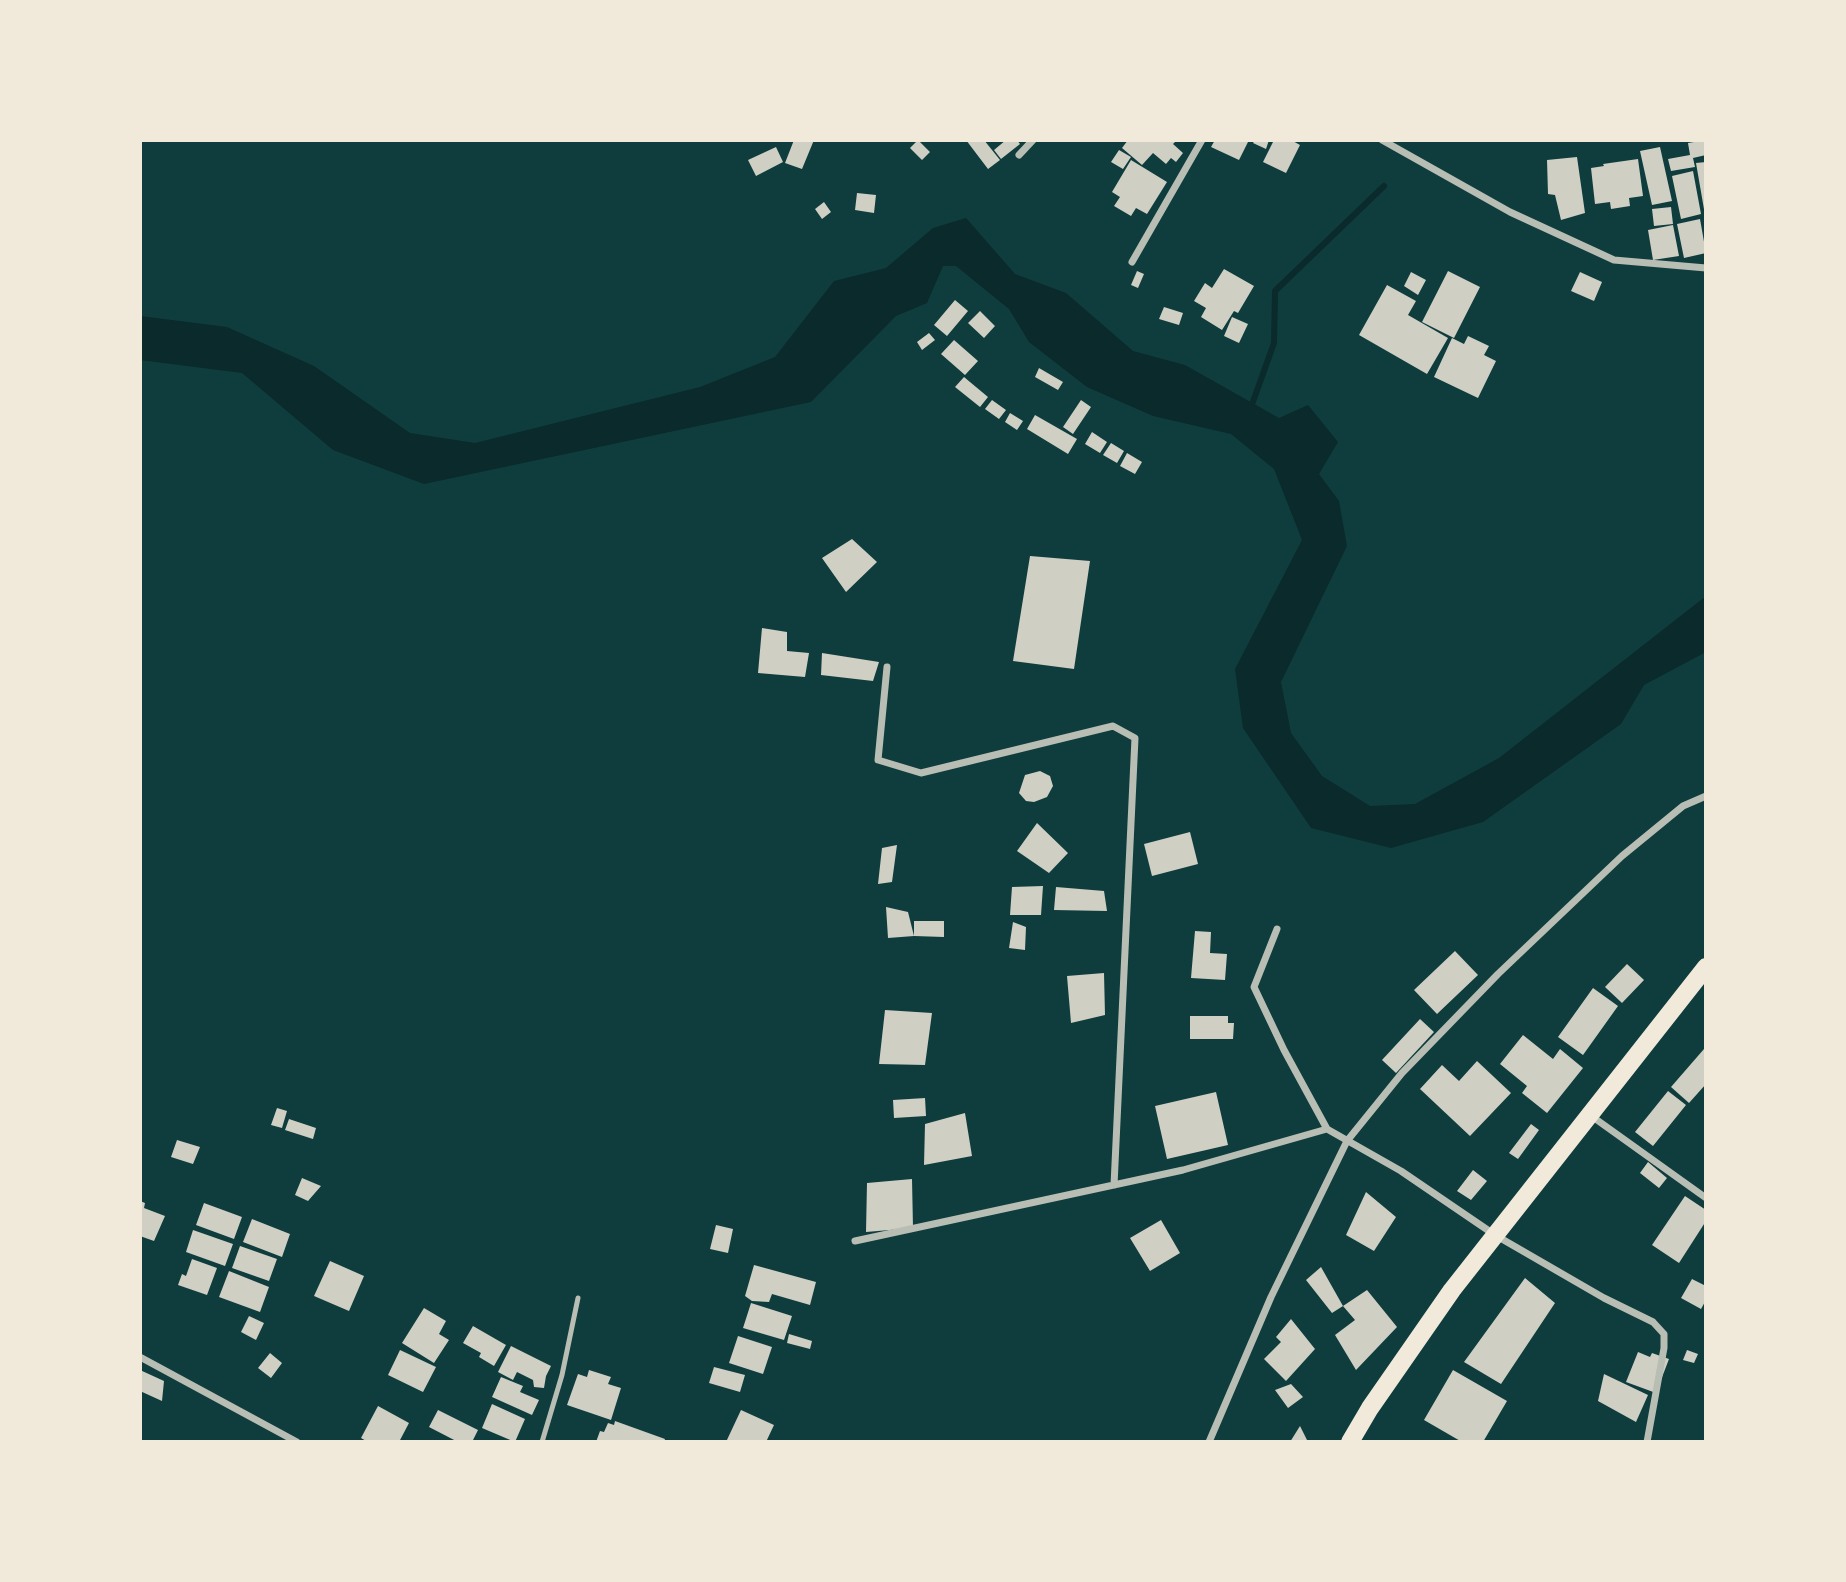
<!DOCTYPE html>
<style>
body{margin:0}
#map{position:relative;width:1846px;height:1582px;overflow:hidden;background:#0f3d3e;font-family:"Varela Round",sans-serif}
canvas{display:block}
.frame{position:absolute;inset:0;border:142px solid #f1e9da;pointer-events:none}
</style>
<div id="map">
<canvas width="1846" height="1582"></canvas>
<div class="frame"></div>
</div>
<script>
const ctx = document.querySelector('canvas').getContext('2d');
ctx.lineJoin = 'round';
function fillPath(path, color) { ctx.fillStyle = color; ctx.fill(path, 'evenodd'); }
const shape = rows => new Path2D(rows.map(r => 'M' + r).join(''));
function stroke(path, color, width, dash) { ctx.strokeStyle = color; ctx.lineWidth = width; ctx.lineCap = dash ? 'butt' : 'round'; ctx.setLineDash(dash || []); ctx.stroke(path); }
fillPath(shape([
 [966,218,1015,274,1066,293,1133,351,1185,365,1279,418,1308,405,1338,442,1319,474,1339,501,1347,546,1281,682,1291,733,1322,776,1370,806,1415,804,1499,758,1706,596,1706,652,1644,685,1621,724,1483,822,1391,848,1311,828,1243,728,1235,669,1302,540,1274,469,1231,434,1153,416,1087,387,1029,342,1009,309,956,266,943,266,927,303,896,316,811,402,424,484,333,450,242,373,140,360,140,316,227,327,314,366,410,433,475,443,700,387,775,357,834,281,886,268,933,228]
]), '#0a2a2b');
stroke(shape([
 [1250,410,1274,343,1275,291,1384,186]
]), '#0a2a2b', 6);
fillPath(shape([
 [794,140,814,140,802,169,785,163],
 [918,140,930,152,922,160,910,148],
 [966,140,984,140,1000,160,988,169],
 [1006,140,1017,140,1020,144,1001,159,994,150],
 [1128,140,1177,140,1173,144,1183,153,1176,162,1171,158,1166,164,1153,153,1142,165,1122,148],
 [1215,140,1249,140,1239,160,1211,147],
 [1255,140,1269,140,1266,149,1253,143],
 [1274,140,1291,140,1300,145,1286,173,1263,162],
 [1706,140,1706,155,1693,158,1695,167,1671,171,1668,159,1690,155,1688,143],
 [776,147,783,162,756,176,748,160],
 [1660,147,1672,201,1652,205,1640,151],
 [1119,150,1131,157,1123,169,1111,162],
 [1577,157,1585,213,1561,220,1555,195,1548,194,1547,160],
 [1638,159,1643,196,1629,198,1630,206,1611,209,1610,202,1595,204,1591,168,1604,166,1603,164],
 [1131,160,1167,182,1147,214,1136,208,1131,216,1114,206,1120,197,1112,192],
 [1706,162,1706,215,1705,215,1696,163],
 [1693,171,1701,214,1681,219,1672,176],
 [857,193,876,195,874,213,855,210],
 [824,202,831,212,822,219,815,209],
 [1671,207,1673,224,1654,226,1652,209],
 [1700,219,1706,253,1684,258,1677,224],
 [1673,225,1679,256,1653,260,1648,230],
 [1224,269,1254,286,1238,313,1234,311,1222,330,1201,317,1206,308,1194,301,1205,283,1212,288],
 [1137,271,1144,274,1138,288,1131,285],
 [1448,271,1480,287,1454,338,1422,322],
 [1411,272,1426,280,1418,295,1404,286],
 [1580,272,1602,282,1594,301,1571,291],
 [1387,285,1416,301,1408,315,1448,338,1427,374,1359,335],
 [955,300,968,311,947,336,934,325],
 [1164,307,1183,313,1179,325,1159,319],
 [980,311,995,326,984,338,968,323],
 [1232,317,1248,324,1239,343,1224,336],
 [929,333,935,340,922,350,917,342],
 [1468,336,1489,346,1484,355,1496,361,1478,398,1434,377,1452,338,1464,344],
 [954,340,978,361,965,375,941,354],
 [1039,368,1063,382,1058,390,1035,377],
 [964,377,988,397,980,407,955,387],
 [992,400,1006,410,999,419,985,409],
 [1081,400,1091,407,1073,434,1063,427],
 [1010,413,1023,421,1017,430,1005,422],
 [1035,415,1077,439,1068,454,1027,429],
 [1092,432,1107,442,1100,453,1085,444],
 [1111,443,1124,451,1117,463,1103,455],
 [1127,453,1142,462,1135,474,1120,466],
 [852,539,877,562,846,592,822,558],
 [1030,556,1090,561,1074,669,1013,661],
 [762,628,787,632,787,651,809,653,805,677,758,673],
 [822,653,879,662,873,681,821,675],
 [1040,771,1050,776,1053,786,1047,797,1034,802,1026,801,1019,793,1025,775],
 [1037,823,1068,853,1049,873,1017,851],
 [1190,832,1198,864,1152,876,1144,844],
 [897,845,892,882,878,884,882,848],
 [1043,886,1041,915,1010,915,1012,887],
 [1056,887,1104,891,1107,911,1054,910],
 [886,907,908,912,914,936,888,938],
 [914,921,944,921,944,937,914,936],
 [1013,922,1026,927,1025,950,1009,948],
 [1195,931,1211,932,1210,953,1227,954,1225,980,1191,978],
 [1455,951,1478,975,1437,1014,1414,990],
 [1627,964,1644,980,1622,1003,1605,987],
 [1104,973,1105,1015,1071,1023,1067,976],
 [1593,988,1618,1006,1583,1055,1558,1037],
 [885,1010,932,1013,925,1065,879,1064],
 [1190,1016,1228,1016,1228,1023,1234,1023,1233,1039,1190,1039],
 [1420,1019,1434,1032,1396,1073,1382,1060],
 [1523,1035,1553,1059,1560,1049,1583,1068,1547,1113,1522,1093,1527,1086,1500,1064],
 [1704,1049,1706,1051,1706,1084,1689,1103,1671,1087],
 [1477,1061,1511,1093,1470,1136,1420,1089,1442,1065,1459,1081],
 [1668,1091,1686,1105,1653,1146,1635,1132],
 [1216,1092,1228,1145,1167,1159,1155,1106],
 [925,1098,926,1116,894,1118,893,1100],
 [277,1108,287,1111,282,1128,271,1125],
 [965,1113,972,1156,924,1165,925,1124],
 [289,1119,316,1128,313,1139,285,1130],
 [1531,1124,1539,1130,1518,1159,1509,1153],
 [177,1140,200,1147,193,1164,171,1157],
 [1648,1162,1667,1178,1659,1188,1640,1173],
 [1473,1170,1487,1181,1471,1200,1457,1191],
 [302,1178,321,1186,308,1201,295,1195],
 [912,1179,913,1228,866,1232,867,1183],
 [1366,1192,1396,1217,1374,1251,1346,1235],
 [1685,1196,1706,1210,1706,1221,1679,1263,1652,1245],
 [140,1201,145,1203,144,1208,165,1216,154,1241,140,1236],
 [204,1203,242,1217,234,1239,196,1225],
 [252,1219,290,1234,282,1257,243,1242],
 [1161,1220,1180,1253,1150,1271,1130,1238],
 [716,1225,733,1229,728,1253,710,1249],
 [193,1230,233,1244,225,1266,186,1252],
 [240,1246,277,1259,269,1281,232,1268],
 [192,1259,217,1268,207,1295,178,1285,182,1274,186,1276],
 [330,1261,364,1276,349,1311,314,1296],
 [754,1265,816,1282,810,1305,772,1294,769,1302,752,1301,745,1296],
 [1321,1267,1343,1306,1332,1313,1306,1280],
 [229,1271,269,1287,260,1312,219,1297],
 [1525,1278,1555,1303,1501,1384,1464,1362],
 [1692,1279,1706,1286,1706,1300,1701,1309,1681,1298],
 [1367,1290,1397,1327,1356,1370,1335,1335,1355,1320,1343,1306],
 [751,1303,792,1316,784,1340,743,1328],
 [424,1308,446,1321,439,1334,449,1340,434,1363,402,1343],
 [249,1316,264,1323,256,1340,241,1332],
 [1291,1319,1315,1349,1286,1381,1264,1359,1281,1342,1276,1337],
 [473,1326,506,1345,494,1366,479,1357,481,1353,463,1343],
 [789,1334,812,1341,810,1349,787,1343],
 [738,1336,772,1347,763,1374,729,1363],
 [511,1346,551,1366,546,1376,544,1388,534,1387,533,1380,517,1372,513,1380,498,1372],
 [400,1350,436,1367,423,1392,388,1375],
 [1687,1350,1698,1354,1694,1363,1683,1360],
 [1638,1352,1650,1357,1652,1353,1669,1359,1656,1393,1626,1382],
 [270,1353,282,1363,271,1378,258,1368],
 [714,1367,745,1375,740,1392,709,1383],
 [140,1370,164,1381,162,1401,140,1391],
 [589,1370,611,1377,608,1384,621,1388,611,1420,567,1405,578,1374,587,1377],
 [1453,1370,1507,1401,1483,1442,1462,1442,1424,1420],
 [1604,1374,1648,1395,1636,1422,1598,1401],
 [501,1377,523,1386,520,1392,539,1400,532,1415,492,1397],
 [1291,1384,1303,1397,1288,1408,1275,1390],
 [492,1404,525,1419,515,1442,482,1428],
 [378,1406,409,1423,399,1442,368,1442,361,1438],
 [438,1410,478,1430,472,1442,458,1442,429,1427],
 [741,1410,774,1425,766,1442,726,1442],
 [615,1421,665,1439,664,1442,596,1442,600,1431,604,1432,608,1423,614,1425],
 [1300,1426,1308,1442,1290,1442]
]), '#cfcfc3');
stroke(shape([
 [542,1442,562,1375,578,1298]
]), '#b8beb3', 5);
stroke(shape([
 [1382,140,1510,212,1614,260,1706,268],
 [1019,155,1033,140],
 [1132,262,1202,140],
 [887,667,878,760,921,773,1113,726,1135,738,1114,1185],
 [1277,929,1254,987,1284,1050,1327,1129,1401,1171,1495,1235,1604,1298,1653,1322,1664,1334,1664,1348,1647,1442],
 [1590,1115,1706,1198],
 [855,1241,1183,1170,1327,1129],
 [140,1357,297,1442],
 [1209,1442,1271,1297,1347,1141,1402,1073,1498,974,1622,856,1683,806,1706,796]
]), '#b8beb3', 7);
stroke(shape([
 [1350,1442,1370,1408,1452,1290,1706,967]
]), '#f1e9da', 18);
</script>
